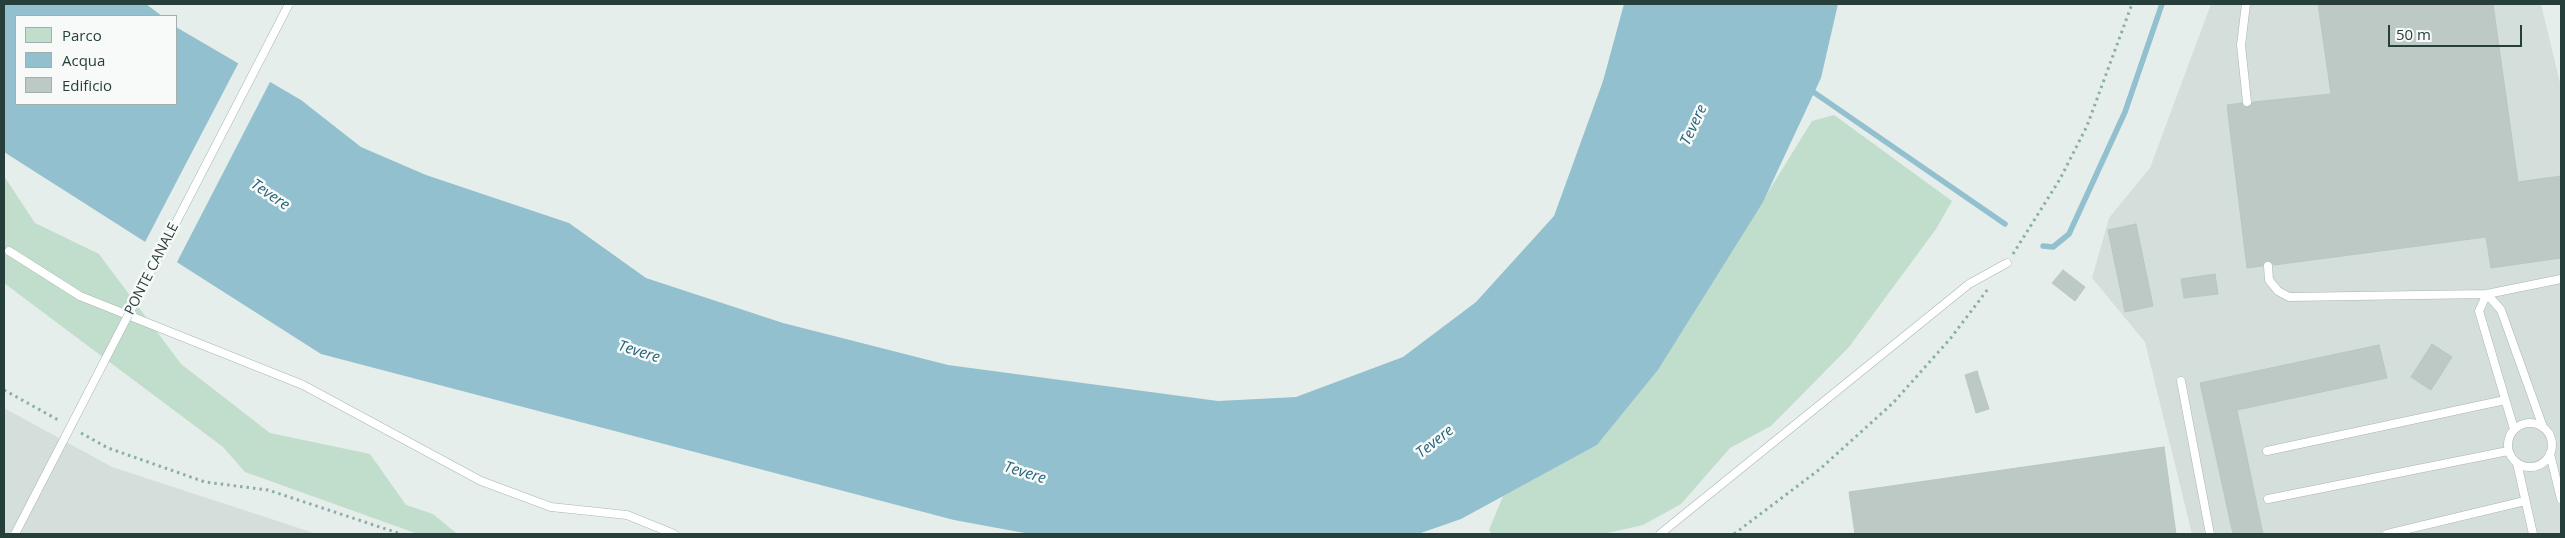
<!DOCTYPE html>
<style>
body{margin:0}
#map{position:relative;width:2565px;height:538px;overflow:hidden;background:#e6eeeb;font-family:"Open Sans",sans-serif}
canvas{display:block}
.frame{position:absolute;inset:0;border:5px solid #263f3b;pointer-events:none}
.legend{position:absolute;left:15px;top:15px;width:162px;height:90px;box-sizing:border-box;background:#f7faf9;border:1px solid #a3afad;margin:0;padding:6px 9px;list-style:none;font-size:15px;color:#263f3b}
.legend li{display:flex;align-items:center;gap:10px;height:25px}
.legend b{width:25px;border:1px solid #a3afad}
.scale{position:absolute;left:2388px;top:25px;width:134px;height:22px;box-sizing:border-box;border:2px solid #263f3b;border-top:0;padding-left:6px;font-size:15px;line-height:18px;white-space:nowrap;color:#263f3b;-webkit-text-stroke:4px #f7faf9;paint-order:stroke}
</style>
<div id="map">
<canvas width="2565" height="538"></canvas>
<div class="frame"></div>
<ul class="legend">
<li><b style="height:14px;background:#c1ddcb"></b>Parco</li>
<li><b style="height:14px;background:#93c0cf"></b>Acqua</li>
<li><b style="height:14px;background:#bcc9c5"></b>Edificio</li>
</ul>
<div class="scale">50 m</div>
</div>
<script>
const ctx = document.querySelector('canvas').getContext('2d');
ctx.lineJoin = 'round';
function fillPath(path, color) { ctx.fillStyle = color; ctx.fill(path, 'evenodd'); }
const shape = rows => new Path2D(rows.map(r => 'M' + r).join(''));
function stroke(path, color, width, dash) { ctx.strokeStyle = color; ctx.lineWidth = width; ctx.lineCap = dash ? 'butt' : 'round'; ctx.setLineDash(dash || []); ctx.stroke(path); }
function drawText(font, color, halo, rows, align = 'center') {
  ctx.font = font + ' "Open Sans",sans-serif'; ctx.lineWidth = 5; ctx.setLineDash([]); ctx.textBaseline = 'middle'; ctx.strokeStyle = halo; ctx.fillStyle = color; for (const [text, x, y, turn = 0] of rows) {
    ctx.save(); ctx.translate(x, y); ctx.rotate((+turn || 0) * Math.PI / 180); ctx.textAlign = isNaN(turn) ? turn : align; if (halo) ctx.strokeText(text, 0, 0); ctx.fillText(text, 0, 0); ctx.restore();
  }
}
fillPath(shape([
 [2211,4,2541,4,2561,87,2561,534,2192,534,2145,342,2092,278,2109,218,2150,168],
 [4,408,112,467,317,534,4,534]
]), '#d4deda');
fillPath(shape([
 [1834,115,1952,201,1936,229,1849,347,1771,426,1730,448,1681,504,1643,525,1603,534,1492,534,1489,530,1503,496,1597,445,1658,370,1812,121],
 [4,176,35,223,99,254,181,364,270,433,370,454,406,505,433,514,456,533,418,534,245,472,223,447,4,283]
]), '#c1ddcb');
fillPath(shape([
 [4,4,146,4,162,16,16,16,16,104,176,104,176,27,301,100,361,147,426,175,569,223,646,278,783,323,948,365,1218,401,1296,397,1403,357,1476,302,1554,216,1603,81,1624,4,1838,4,1821,78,1763,202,1658,370,1597,445,1461,519,1418,534,1030,534,954,520,321,354,4,152]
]), '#93c0cf');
fillPath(shape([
 [239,62,271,80,176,264,144,244]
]), '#e6eeeb');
stroke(shape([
 [1809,89,2005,224],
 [2043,246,2053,247,2069,234,2125,112,2162,4]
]), '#93c0cf', 5.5);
const building = shape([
 [2318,4,2493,4,2518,182,2561,176,2561,258,2491,268,2486,237,2274,265,2267,260,2262,266,2247,268,2227,105,2242,103,2247,108,2253,102,2331,94,2318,4],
 [2136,224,2153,306,2125,312,2108,230,2136,224],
 [2063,270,2085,287,2075,301,2052,283,2063,270],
 [2215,274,2218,294,2184,298,2181,279,2215,274],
 [2432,344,2452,357,2431,390,2411,377,2432,344],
 [2379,345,2387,378,2237,410,2263,534,2233,534,2200,383,2379,345],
 [1977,371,1989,409,1976,413,1965,375,1977,371],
 [2164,447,2176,534,1855,534,1849,492,2164,447]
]);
fillPath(building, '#bcc9c5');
stroke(building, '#b9c7c3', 1);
const lane = shape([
 [2246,4,2241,45,2247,102],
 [9,251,80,296,303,385,481,481,551,507,627,515,674,534],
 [2268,266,2269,280,2278,291,2289,297,2487,294,2561,279],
 [2181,381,2210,534],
 '2508 445a22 22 0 1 1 44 0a22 22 0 1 1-44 0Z',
 [2514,429,2479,311,2487,294,2501,310,2543,427],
 [2267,451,2505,400],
 [2550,454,2561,499],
 [2517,463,2533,534],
 [2268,499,2508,451],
 [1660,534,1969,284,2007,263],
 [2387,534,2525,501]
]);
stroke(lane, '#a9b6b3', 9);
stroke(shape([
 [2013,254,2060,179,2087,126,2132,4],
 [4,390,60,421],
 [81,433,108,448,205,482,268,490,401,534],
 [1734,534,1820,469,1893,403,1950,339,1988,289]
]), '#89afa7', 3, [2.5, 4]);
stroke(lane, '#fff', 8);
const laneBridge = shape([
 [15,534,289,4]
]);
stroke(laneBridge, '#a9b6b3', 9, []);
stroke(laneBridge, '#fff', 8);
drawText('14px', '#263f3b', '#f7faf9', [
 ["PONTE CANALE",152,269,-63]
]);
drawText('italic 15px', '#236278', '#f7faf9', [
 ["Tevere",1694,125,-65],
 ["Tevere",270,195,34],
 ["Tevere",639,352,17],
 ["Tevere",1435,442,-38],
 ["Tevere",1025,473,17]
]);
</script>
